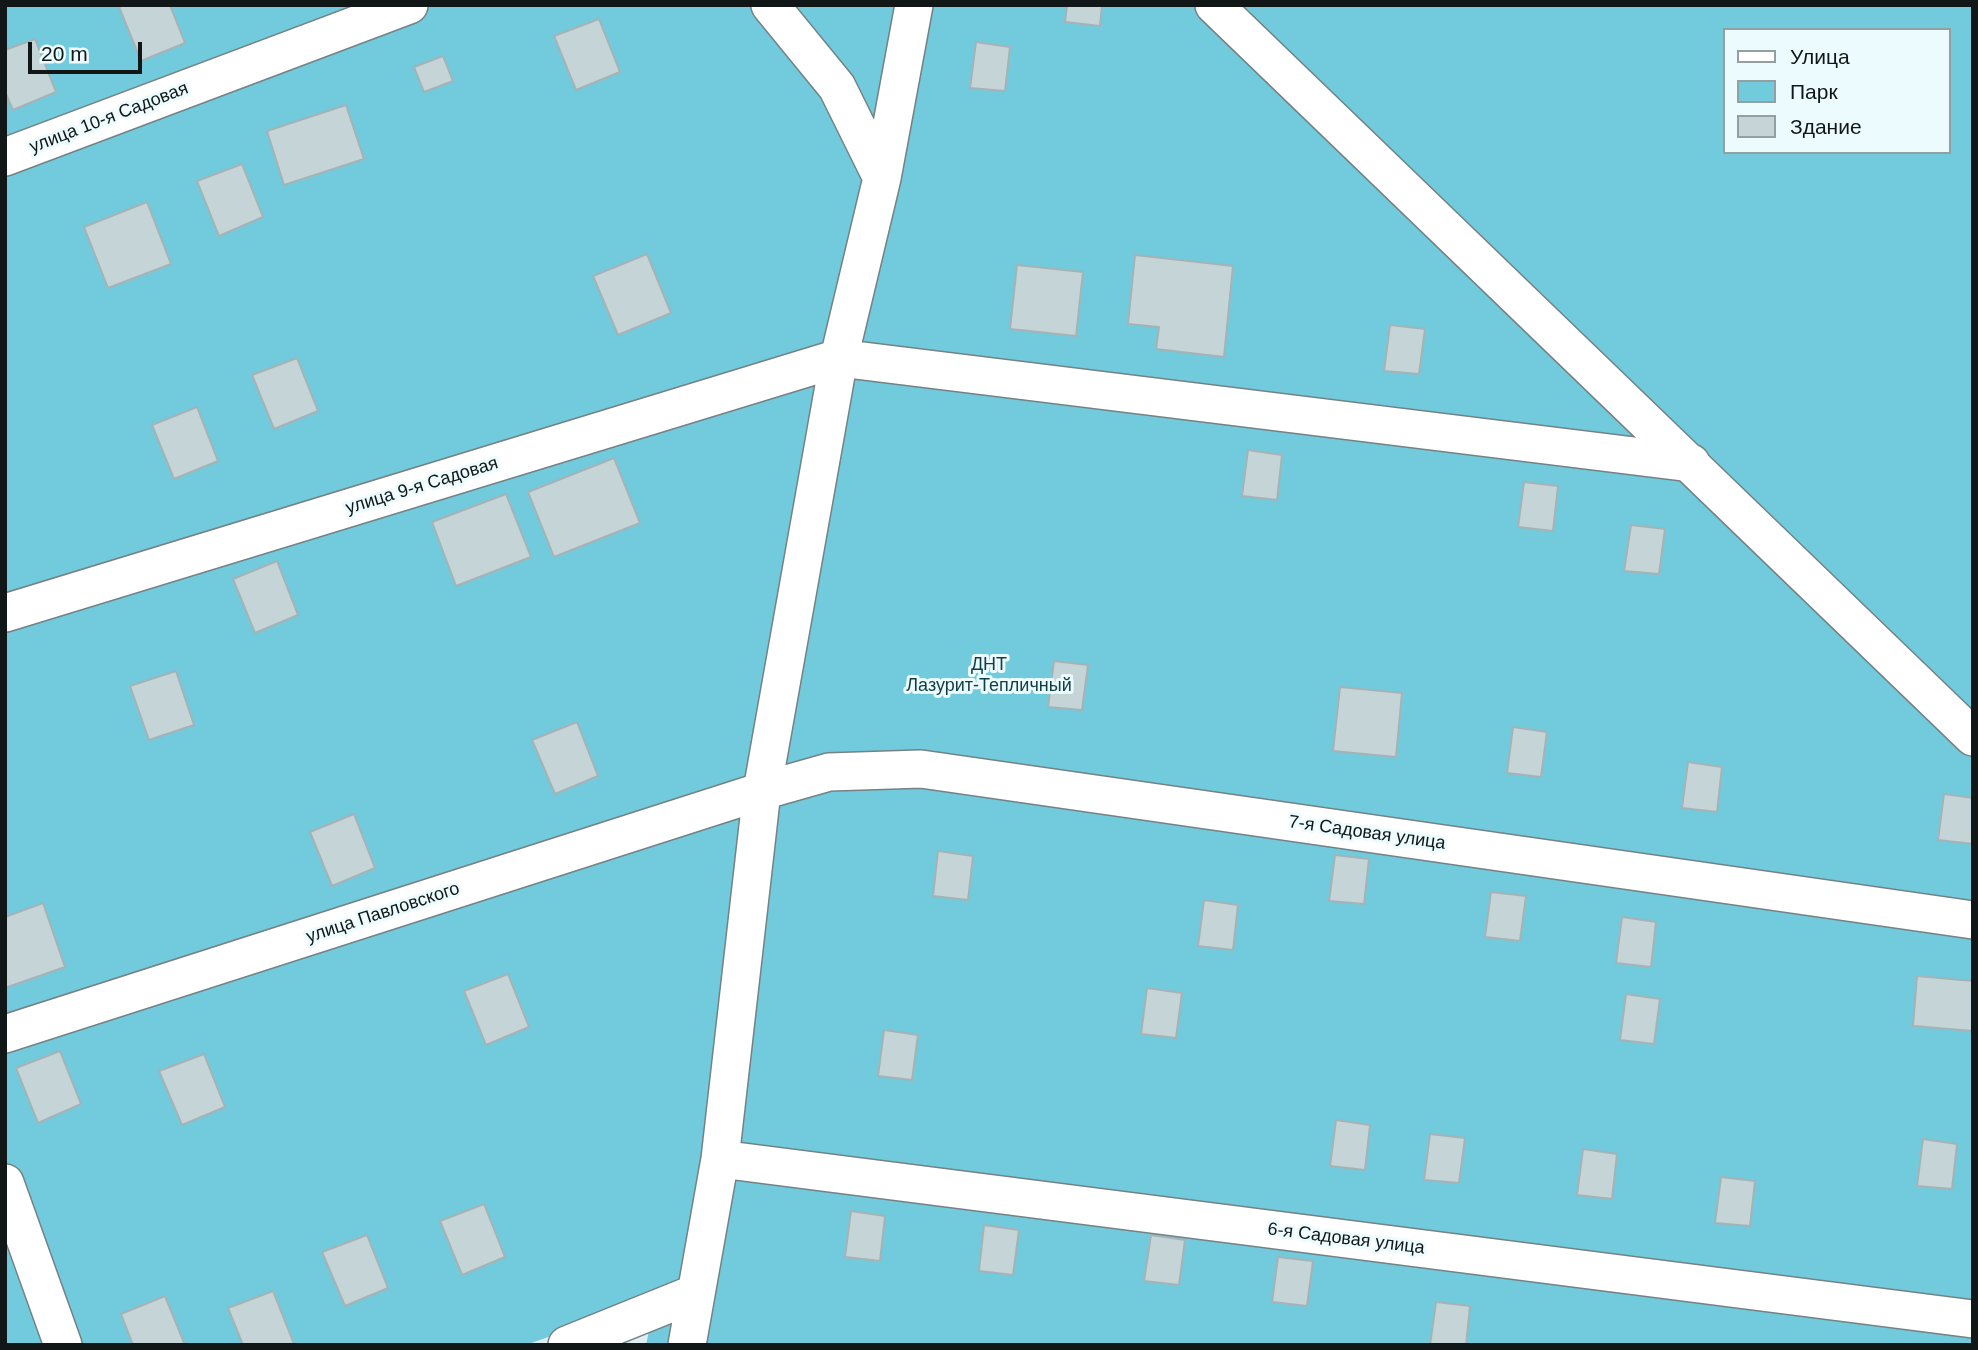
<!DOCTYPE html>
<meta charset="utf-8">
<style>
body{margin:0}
#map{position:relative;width:1978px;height:1350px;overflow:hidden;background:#dfeef1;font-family:Arial,sans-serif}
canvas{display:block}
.frame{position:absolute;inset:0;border:7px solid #111617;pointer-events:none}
.legend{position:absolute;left:1723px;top:28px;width:228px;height:126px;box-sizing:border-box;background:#ecfbfe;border:2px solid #949fa2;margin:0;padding:9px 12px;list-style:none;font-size:21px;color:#111617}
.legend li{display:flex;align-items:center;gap:14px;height:35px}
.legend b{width:35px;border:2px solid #949fa2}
.scale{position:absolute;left:28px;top:42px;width:114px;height:32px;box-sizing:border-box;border:4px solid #111617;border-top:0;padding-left:9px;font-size:21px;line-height:24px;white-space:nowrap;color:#111617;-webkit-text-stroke:5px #ecfbfe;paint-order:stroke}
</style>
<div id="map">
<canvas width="1978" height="1350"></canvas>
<div class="frame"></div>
<ul class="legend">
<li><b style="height:9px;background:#fff"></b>Улица</li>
<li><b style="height:19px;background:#71cbdc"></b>Парк</li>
<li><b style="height:19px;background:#c5d4d7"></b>Здание</li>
</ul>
<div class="scale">20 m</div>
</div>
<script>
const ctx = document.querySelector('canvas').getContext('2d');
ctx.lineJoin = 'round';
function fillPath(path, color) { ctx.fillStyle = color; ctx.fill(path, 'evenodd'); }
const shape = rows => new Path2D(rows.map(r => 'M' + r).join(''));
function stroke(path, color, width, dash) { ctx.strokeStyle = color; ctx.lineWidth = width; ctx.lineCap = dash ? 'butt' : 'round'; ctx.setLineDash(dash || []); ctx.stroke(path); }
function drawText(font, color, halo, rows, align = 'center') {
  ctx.font = font + ' Arial,sans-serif'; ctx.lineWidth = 6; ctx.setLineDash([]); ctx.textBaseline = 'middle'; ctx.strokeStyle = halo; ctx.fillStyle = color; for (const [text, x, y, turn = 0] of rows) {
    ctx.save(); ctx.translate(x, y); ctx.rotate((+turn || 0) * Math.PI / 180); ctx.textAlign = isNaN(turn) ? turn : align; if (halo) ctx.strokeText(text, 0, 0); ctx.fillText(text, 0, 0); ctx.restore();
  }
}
fillPath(shape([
 [5,5,1973,5,1973,1345,646,1345,656,1298,526,1345,5,1345],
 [1724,30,1948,30,1948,152,1724,152]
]), '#71cbdc');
const building = shape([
 [123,5,170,5,185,43,141,61,119,7,123,5],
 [1067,5,1102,5,1100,26,1065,22,1067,5],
 [599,19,620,72,576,90,554,36,599,19],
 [35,39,56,92,13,110,5,92,5,50,35,39],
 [976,42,1010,47,1005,91,970,88,976,42],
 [443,56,453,81,424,92,414,67,443,56],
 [346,105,364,159,284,185,267,131,346,105],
 [242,164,263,217,219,236,197,181,242,164],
 [147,202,171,264,108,288,84,227,147,202],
 [647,254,671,313,618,335,593,276,647,254],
 [1135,255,1233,266,1224,357,1156,349,1159,327,1128,324,1135,255],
 [1017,265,1083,272,1076,336,1010,329,1017,265],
 [1390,325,1425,329,1419,374,1384,371,1390,325],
 [297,358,318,411,274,429,252,375,297,358],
 [197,407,218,461,174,479,152,425,197,407],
 [1248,450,1282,455,1277,500,1242,496,1248,450],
 [614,458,640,523,554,557,528,492,614,458],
 [1524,482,1558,486,1553,531,1518,527,1524,482],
 [506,494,531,557,456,586,432,522,506,494],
 [1631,525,1665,529,1659,574,1624,571,1631,525],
 [277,561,298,615,255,633,233,579,277,561],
 [1054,661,1088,665,1082,710,1048,707,1054,661],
 [176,671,194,725,149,740,130,686,176,671],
 [1340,687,1402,693,1396,757,1333,751,1340,687],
 [577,722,598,776,555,794,532,740,577,722],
 [1513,727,1547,732,1541,777,1507,773,1513,727],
 [1688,762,1722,767,1717,812,1682,808,1688,762],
 [1944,794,1973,798,1973,844,1938,840,1944,794],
 [354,814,375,868,332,886,310,832,354,814],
 [938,851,973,856,968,900,933,896,938,851],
 [1335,855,1369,859,1364,904,1329,901,1335,855],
 [1491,892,1526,896,1520,941,1485,937,1491,892],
 [1204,900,1238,905,1233,950,1198,946,1204,900],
 [43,903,65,967,5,988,5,917,43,903],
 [1622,917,1656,922,1651,967,1616,963,1622,917],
 [508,974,529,1027,486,1045,464,991,508,974],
 [1917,976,1973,981,1973,1031,1913,1026,1917,976],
 [1147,988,1182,993,1176,1038,1141,1034,1147,988],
 [1626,994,1660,999,1654,1044,1620,1040,1626,994],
 [884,1030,918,1035,912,1080,878,1076,884,1030],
 [60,1051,81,1104,38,1123,16,1068,60,1051],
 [204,1054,225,1107,182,1125,159,1071,204,1054],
 [1336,1120,1370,1125,1365,1170,1330,1166,1336,1120],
 [1430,1134,1465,1138,1459,1183,1424,1180,1430,1134],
 [1923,1139,1957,1144,1952,1189,1917,1186,1923,1139],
 [1583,1149,1617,1154,1612,1199,1577,1195,1583,1149],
 [1721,1177,1755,1181,1750,1226,1715,1223,1721,1177],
 [484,1204,505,1257,462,1275,440,1221,484,1204],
 [851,1211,885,1216,880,1261,845,1257,851,1211],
 [984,1225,1019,1230,1013,1275,979,1271,984,1225],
 [367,1235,388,1288,345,1306,322,1252,367,1235],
 [1151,1235,1185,1240,1179,1285,1144,1281,1151,1235],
 [1278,1257,1313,1261,1307,1306,1272,1302,1278,1257],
 [273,1291,294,1344,243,1345,228,1308,273,1291],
 [165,1296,185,1345,133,1345,121,1314,165,1296],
 [1436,1302,1470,1306,1466,1345,1430,1345,1436,1302]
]);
fillPath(building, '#c5d4d7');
stroke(building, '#a5b3b6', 2);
const street = shape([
 [770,5,837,87,882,178],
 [1214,5,1973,737],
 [5,157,409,5],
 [5,613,839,358,1691,463],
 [5,1034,762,791,829,772,921,769,1973,920],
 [720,1159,1973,1319],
 [5,1183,63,1345],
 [567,1345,696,1293],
 [687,1345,720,1159,762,791,839,358,882,178,914,5]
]);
stroke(street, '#758285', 40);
stroke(street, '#fff', 37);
drawText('18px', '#111617', '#ecfbfe', [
 ["улица 10-я Садовая",109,118,-21],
 ["улица 9-я Садовая",422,486,-17],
 ["7-я Садовая улица",1367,833,8],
 ["улица Павловского",383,913,-18],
 ["6-я Садовая улица",1346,1239,7]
]);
drawText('18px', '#113d44', '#ecfbfe', [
 ["ДНТ",989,665],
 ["Лазурит-Тепличный",989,686]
]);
</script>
